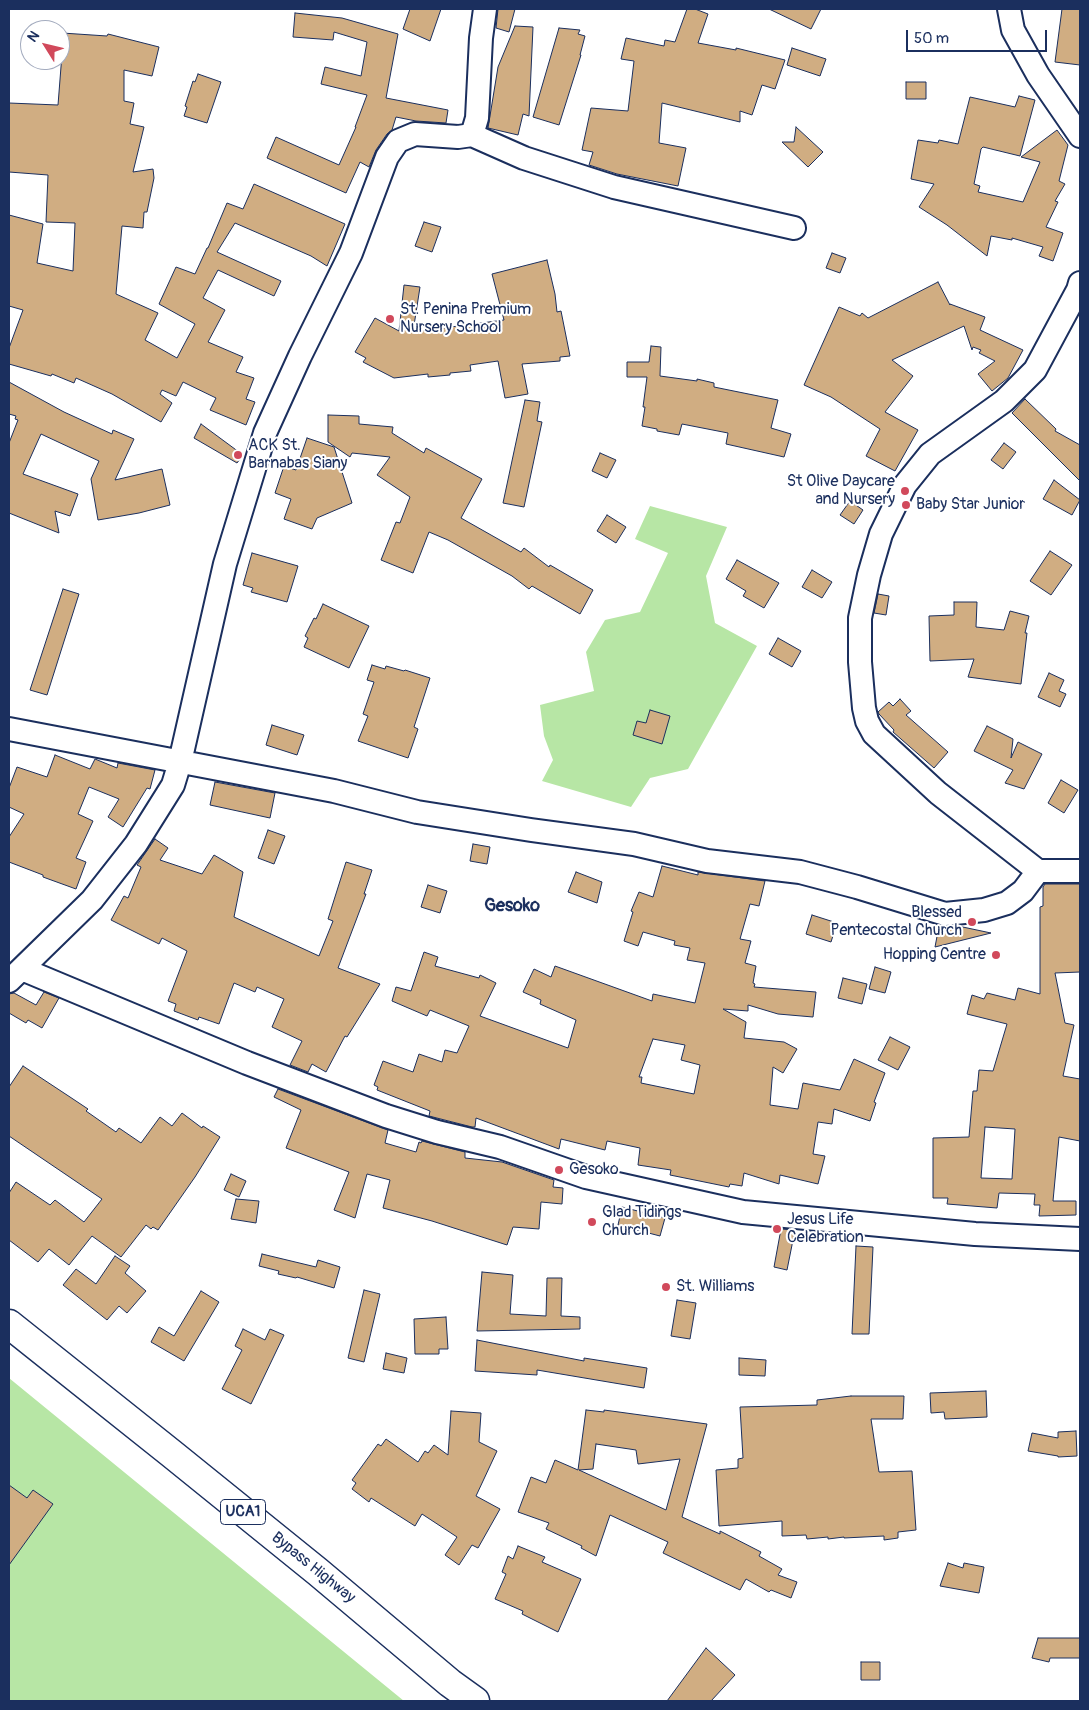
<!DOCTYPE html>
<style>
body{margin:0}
#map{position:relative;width:1089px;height:1710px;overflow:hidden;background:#fff;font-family:Pangolin,sans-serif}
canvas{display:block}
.frame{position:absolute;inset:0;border:10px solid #1b2f5e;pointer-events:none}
.north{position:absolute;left:20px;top:20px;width:50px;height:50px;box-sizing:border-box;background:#fff;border:1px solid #a4acbf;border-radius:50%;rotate:306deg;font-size:14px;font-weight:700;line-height:20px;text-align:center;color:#1b2f5e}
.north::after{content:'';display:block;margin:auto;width:18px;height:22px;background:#d1495b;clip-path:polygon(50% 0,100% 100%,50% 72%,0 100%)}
.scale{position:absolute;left:906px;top:30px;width:141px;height:22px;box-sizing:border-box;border:2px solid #1b2f5e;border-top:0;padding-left:6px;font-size:15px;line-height:18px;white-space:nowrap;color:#1b2f5e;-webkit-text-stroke:4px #fff;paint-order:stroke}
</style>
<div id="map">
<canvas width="1089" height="1710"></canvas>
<div class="frame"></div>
<div class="north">N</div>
<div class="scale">50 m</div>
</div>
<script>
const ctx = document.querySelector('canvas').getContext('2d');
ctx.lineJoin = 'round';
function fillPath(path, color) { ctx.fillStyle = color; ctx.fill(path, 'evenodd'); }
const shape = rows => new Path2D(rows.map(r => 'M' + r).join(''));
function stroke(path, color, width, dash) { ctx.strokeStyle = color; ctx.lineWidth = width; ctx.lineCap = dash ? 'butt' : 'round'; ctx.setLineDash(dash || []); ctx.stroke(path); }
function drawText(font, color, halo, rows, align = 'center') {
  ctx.font = font + ' Pangolin,sans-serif'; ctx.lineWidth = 4; ctx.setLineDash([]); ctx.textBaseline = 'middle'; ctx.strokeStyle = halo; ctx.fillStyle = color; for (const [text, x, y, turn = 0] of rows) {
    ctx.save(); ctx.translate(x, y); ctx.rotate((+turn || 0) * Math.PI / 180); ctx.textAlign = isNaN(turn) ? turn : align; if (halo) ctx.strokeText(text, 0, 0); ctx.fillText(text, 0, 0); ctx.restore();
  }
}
fillPath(shape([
 [650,506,727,527,706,576,715,623,757,646,688,769,650,778,631,807,542,781,553,760,544,736,540,705,594,691,586,652,605,620,640,612,668,553,635,539],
 [9,1378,404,1701,9,1701]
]), '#b7e6a5');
const building = shape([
 [410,9,441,9,430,41,403,29,410,9],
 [498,9,515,9,509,32,496,28,498,9],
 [687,9,695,9,708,14,698,43,736,50,736,48,785,60,775,89,762,85,752,115,740,111,740,122,662,103,659,143,686,148,678,186,617,174,589,165,593,152,582,150,591,108,628,111,634,61,621,59,626,38,664,46,665,40,675,42,687,9],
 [769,9,821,9,811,29,769,9],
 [1062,9,1080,9,1080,65,1055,62,1062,9],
 [295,13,342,18,398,34,386,98,448,110,446,123,416,121,396,117,392,130,387,134,376,150,369,167,360,162,346,193,267,158,276,137,339,165,356,127,355,127,367,95,321,84,325,67,361,76,367,42,334,32,333,40,293,37,295,13],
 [515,26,533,27,529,116,523,114,518,135,488,128,498,67,515,26],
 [559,28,580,30,578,34,585,36,580,55,581,55,559,125,533,117,559,28],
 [62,33,107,36,108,34,159,47,152,76,124,70,124,101,134,103,130,124,144,127,133,172,153,169,154,178,147,212,144,212,143,228,122,226,116,294,158,313,145,340,177,358,195,324,159,304,176,267,195,274,207,248,208,248,227,203,243,209,254,184,345,224,327,266,311,256,235,223,217,252,281,281,274,296,218,270,203,298,225,310,208,342,243,357,236,372,254,378,246,399,255,402,246,425,210,410,216,398,183,382,176,396,162,390,160,394,172,403,161,422,112,394,76,378,74,383,52,374,51,376,9,364,9,348,23,310,9,306,9,215,43,224,37,263,73,271,75,223,46,222,48,175,9,172,9,103,58,105,62,54,61,54,62,33],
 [792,48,826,59,820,76,787,65,792,48],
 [198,74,221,82,207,123,184,116,187,107,185,106,193,81,195,82,198,74],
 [906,82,926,82,926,99,906,99,906,82],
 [1019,96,1035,100,1020,156,983,147,981,149,974,184,980,186,978,192,1023,202,1040,162,1021,157,1057,130,1068,145,1059,181,1065,184,1055,201,1058,202,1046,227,1063,233,1053,261,1039,256,1043,247,1012,238,1012,240,991,236,987,256,947,225,919,207,934,184,911,179,918,140,938,143,939,140,958,144,970,97,1015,107,1019,96],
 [796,127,823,152,808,167,782,142,794,142,796,127],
 [424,222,441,227,432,252,415,246,424,222],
 [832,253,846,258,840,273,826,268,832,253],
 [547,260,555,294,557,312,561,311,570,356,560,357,560,361,522,364,528,394,505,398,498,361,470,365,471,371,450,373,450,375,428,377,428,374,394,378,363,362,366,358,355,352,375,318,399,331,404,285,420,287,413,332,504,320,492,274,547,260],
 [938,282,950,305,950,304,985,317,980,330,1023,350,1008,378,992,391,978,374,995,361,979,353,981,350,973,347,972,350,964,326,892,360,913,376,885,412,918,430,895,471,866,456,880,429,831,397,804,385,839,307,860,316,862,313,868,318,938,282],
 [651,346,661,347,660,376,697,381,697,379,714,383,714,387,778,400,771,428,791,434,784,457,726,444,728,433,682,424,679,435,657,431,657,429,642,426,645,407,643,407,647,377,627,377,627,362,649,362,651,346],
 [9,382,64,412,112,434,113,430,134,439,115,480,162,469,170,505,139,513,98,520,91,479,99,461,41,434,23,474,78,494,70,516,55,511,59,533,9,513,9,443,18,420,15,419,16,416,9,414,9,382],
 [1025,399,1056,429,1055,431,1080,445,1080,481,1012,413,1025,399],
 [525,400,540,402,537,421,542,422,524,507,503,503,525,400],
 [328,415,359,416,359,424,393,427,392,433,424,453,426,448,482,479,461,518,521,552,524,548,549,567,550,565,593,590,580,614,532,586,529,589,512,576,448,540,429,532,413,573,381,560,396,522,400,523,410,497,377,475,390,457,352,453,350,457,328,442,328,415],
 [201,424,243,455,237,463,194,438,201,424],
 [307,438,334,447,352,503,317,518,312,529,284,519,291,499,275,493,284,466,296,470,307,438],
 [1004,443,1016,452,1003,469,991,460,1004,443],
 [600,453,616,460,607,478,592,471,600,453],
 [1054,480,1080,500,1072,515,1043,499,1054,480],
 [850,501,863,510,854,524,840,515,850,501],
 [607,515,626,527,616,543,597,531,607,515],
 [1050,551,1072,565,1051,595,1030,581,1050,551],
 [252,553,298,566,287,602,251,592,253,588,243,585,252,553],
 [737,560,779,583,764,608,743,596,746,591,726,579,737,560],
 [812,570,832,582,822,598,802,587,812,570],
 [63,589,79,594,47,695,30,690,63,589],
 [878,594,889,596,886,615,874,613,878,594],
 [954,602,977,602,976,627,1004,630,1010,611,1029,616,1025,633,1027,633,1021,684,968,677,974,659,930,661,929,616,954,615,954,602],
 [323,604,369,626,349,668,304,647,308,638,305,636,314,618,316,619,323,604],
 [778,638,801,651,792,667,769,654,778,638],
 [372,665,385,669,386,666,404,671,405,670,430,678,414,727,418,729,408,758,358,741,368,716,363,714,374,682,367,680,372,665],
 [1049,673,1064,680,1059,691,1066,694,1060,707,1038,697,1049,673],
 [900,699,911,711,906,715,948,752,934,768,893,732,894,730,879,714,878,712,889,702,893,706,900,699],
 [650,710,670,716,662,744,633,735,637,721,646,723,650,710],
 [272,725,304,735,297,755,266,745,272,725],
 [987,726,1013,739,1011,758,1018,742,1042,754,1024,789,1005,783,1013,770,974,751,987,726],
 [55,755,90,769,95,759,117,768,118,763,155,770,150,789,147,788,123,827,108,817,119,799,89,787,78,814,93,821,76,858,86,862,76,889,43,877,43,875,9,862,9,837,24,814,9,807,9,788,17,767,47,777,55,755],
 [1061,780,1078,790,1064,813,1048,803,1061,780],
 [215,782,275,793,270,818,210,805,215,782],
 [268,830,285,836,274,864,258,858,268,830],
 [155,839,168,848,160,860,202,874,214,855,243,872,234,917,319,956,333,921,328,919,346,862,372,870,364,894,366,894,338,968,380,984,347,1037,345,1036,326,1072,312,1064,308,1072,290,1065,302,1041,272,1027,284,999,257,987,255,992,234,983,219,1024,199,1017,198,1020,174,1011,176,1004,168,1001,187,951,162,938,159,944,111,920,124,896,128,898,141,867,137,865,155,839],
 [473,844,490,847,487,864,470,861,473,844],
 [662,866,698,875,698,872,765,881,759,906,750,904,740,939,751,941,745,963,756,966,753,983,755,984,754,987,816,992,813,1017,778,1014,748,1005,748,1011,723,1009,746,1022,744,1038,784,1042,797,1049,783,1073,773,1067,770,1105,798,1109,803,1083,840,1090,854,1059,885,1073,874,1102,876,1103,870,1121,834,1109,832,1124,818,1122,813,1154,825,1156,818,1184,780,1175,779,1184,744,1173,742,1186,730,1184,729,1187,670,1175,671,1170,638,1165,640,1148,607,1141,605,1150,561,1139,559,1149,476,1118,475,1127,472,1127,429,1116,430,1111,377,1090,378,1087,374,1085,383,1061,413,1072,419,1054,442,1062,445,1050,457,1053,469,1026,430,1010,427,1016,392,1001,396,987,411,991,424,952,438,957,435,966,479,978,480,975,496,983,480,1016,568,1048,576,1020,540,1004,541,1000,523,992,534,969,551,977,555,966,652,1001,653,994,695,1003,705,963,687,960,690,948,674,945,675,941,643,932,638,946,624,941,633,912,631,911,639,892,653,897,662,866],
 [653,1039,685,1045,681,1060,700,1065,694,1094,641,1083,642,1077,639,1077,653,1039],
 [576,872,602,882,597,903,568,892,576,872],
 [1045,884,1080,884,1080,972,1055,973,1065,1023,1074,1025,1063,1076,1080,1079,1080,1141,1059,1137,1053,1201,1076,1201,1076,1215,1039,1216,1040,1205,1034,1205,1035,1194,999,1193,997,1208,947,1204,948,1198,933,1198,933,1138,969,1137,973,1091,977,1091,979,1070,993,1071,1007,1024,967,1014,972,995,984,999,987,993,1015,1000,1018,988,1040,994,1040,907,1043,906,1043,887,1045,884],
 [985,1127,1015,1129,1012,1179,981,1178,985,1127],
 [428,885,447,891,440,913,421,907,428,885],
 [812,915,837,923,831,942,806,934,812,915],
 [939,926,958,926,991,933,935,947,939,926],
 [875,967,891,972,885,993,869,989,875,967],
 [843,978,867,984,862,1004,838,998,843,978],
 [44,992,59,998,42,1028,28,1020,26,1023,9,1013,9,994,14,993,36,1005,44,992],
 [890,1037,910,1047,898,1070,878,1060,890,1037],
 [23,1066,70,1097,88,1109,86,1111,116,1132,119,1128,141,1143,160,1117,172,1126,182,1113,202,1128,203,1126,220,1137,195,1177,158,1230,153,1227,151,1229,146,1225,121,1257,92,1236,69,1265,49,1249,38,1262,9,1240,9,1193,16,1182,50,1205,55,1200,84,1222,102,1199,9,1136,9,1087,23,1066],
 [278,1089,388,1130,385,1143,416,1152,419,1142,421,1143,422,1141,465,1152,465,1158,502,1162,554,1180,553,1187,563,1188,562,1204,541,1202,539,1229,513,1227,507,1245,432,1221,383,1208,390,1180,367,1174,355,1218,334,1210,349,1172,286,1148,301,1110,274,1097,278,1089],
 [231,1174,246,1181,239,1197,224,1190,231,1174],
 [236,1199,259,1201,256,1223,231,1219,236,1199],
 [622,1207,665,1218,660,1236,618,1225,622,1207],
 [781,1229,795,1230,787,1270,774,1267,781,1229],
 [856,1246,873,1247,869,1334,852,1334,856,1246],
 [262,1254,316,1267,318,1260,340,1267,334,1288,297,1277,296,1278,278,1274,279,1271,259,1266,262,1254],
 [115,1256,130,1266,125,1273,146,1291,127,1313,119,1306,107,1320,63,1285,76,1269,96,1284,115,1256],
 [482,1272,513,1275,510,1314,546,1316,547,1278,562,1278,561,1316,580,1317,580,1329,477,1331,482,1272],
 [364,1290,380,1294,364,1362,348,1358,364,1290],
 [201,1291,219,1302,184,1361,151,1342,159,1327,174,1336,201,1291],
 [677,1300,696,1303,690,1339,671,1336,677,1300],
 [446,1317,448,1349,439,1349,439,1354,415,1354,414,1319,446,1317],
 [243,1329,265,1340,270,1329,284,1335,251,1404,222,1389,242,1350,235,1346,243,1329],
 [477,1340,584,1361,584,1358,647,1368,644,1388,537,1370,537,1375,475,1371,477,1340],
 [386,1353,407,1358,404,1373,383,1369,386,1353],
 [739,1358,766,1360,765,1376,739,1375,739,1358],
 [986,1391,987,1417,945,1419,944,1412,931,1413,930,1393,986,1391],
 [851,1396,904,1396,903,1419,871,1419,879,1472,912,1471,916,1530,898,1532,898,1538,884,1540,884,1536,844,1538,844,1537,828,1539,828,1537,807,1539,806,1535,782,1536,782,1521,719,1526,716,1470,738,1468,738,1459,743,1458,740,1407,817,1405,817,1400,851,1396],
 [586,1410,604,1412,604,1410,707,1424,682,1517,720,1534,720,1531,761,1552,759,1556,782,1569,778,1575,797,1582,791,1598,771,1590,769,1592,746,1579,740,1590,663,1553,668,1542,610,1515,596,1556,581,1548,582,1546,546,1529,549,1523,518,1512,531,1477,546,1483,555,1460,578,1470,586,1410],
 [596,1444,636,1450,638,1464,680,1459,666,1510,579,1470,593,1469,596,1444],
 [451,1411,481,1413,479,1442,497,1451,476,1496,500,1509,478,1548,472,1545,459,1565,445,1555,457,1537,422,1514,415,1526,371,1498,369,1502,352,1489,356,1483,352,1480,378,1444,381,1446,386,1439,418,1462,425,1451,428,1453,434,1445,448,1455,451,1411],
 [1076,1431,1077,1456,1058,1457,1058,1456,1028,1451,1032,1433,1058,1438,1058,1432,1076,1431],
 [9,1485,27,1498,33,1490,53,1504,9,1565,9,1485],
 [518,1546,545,1557,542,1562,581,1579,558,1632,522,1614,523,1611,495,1599,506,1574,502,1572,508,1556,513,1559,518,1546],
 [948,1563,963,1568,964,1563,984,1567,979,1593,940,1586,948,1563],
 [1038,1638,1080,1638,1080,1658,1050,1658,1049,1662,1032,1658,1038,1638],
 [706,1648,735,1675,711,1701,667,1701,706,1648],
 [861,1662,880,1662,880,1680,861,1680,861,1662]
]);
fillPath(building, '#d0ad82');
stroke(building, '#1b2f5e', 1);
const minor = shape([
 [1009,9,1013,30,1038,75,1080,136],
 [472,135,524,158,614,187,794,228],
 [9,729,334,791,417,812,531,830,634,844,707,861,800,872,857,887,945,914,984,910,1007,903,1023,891,1038,871,1080,871],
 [1038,871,938,793,874,734,867,721,864,708,860,662,860,618,869,575,881,534,905,485,930,454,1004,401,1035,370,1078,290,1080,283],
 [22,969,247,1063,386,1116,437,1132,500,1147,586,1177,743,1212,975,1234,1080,1239],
 [9,981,92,900,136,844,173,785,180,762,225,564,265,433,300,356,351,253,387,157,398,141,415,134,458,137,472,135,477,118,481,38,485,9]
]);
const major = shape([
 [9,1324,172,1454,318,1572,450,1683,475,1701]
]);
stroke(minor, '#1b2f5e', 26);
stroke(major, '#1b2f5e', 31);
stroke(minor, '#fff', 22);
stroke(major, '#fff', 28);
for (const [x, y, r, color] of [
 [390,319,5,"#d1495b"],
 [238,455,5,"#d1495b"],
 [905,491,5,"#d1495b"],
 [906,505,5,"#d1495b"],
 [972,922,5,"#d1495b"],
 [996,955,5,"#d1495b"],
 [559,1170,5,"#d1495b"],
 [592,1222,5,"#d1495b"],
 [777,1229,5,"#d1495b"],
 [666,1287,5,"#d1495b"]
]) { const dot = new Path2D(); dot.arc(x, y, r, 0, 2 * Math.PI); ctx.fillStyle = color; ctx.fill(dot); stroke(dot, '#fff', 2); }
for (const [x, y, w] of [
 [243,1512,45]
]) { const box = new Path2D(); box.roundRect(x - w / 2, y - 12.5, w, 25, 4); ctx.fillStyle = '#fff'; ctx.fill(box); stroke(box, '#1b2f5e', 1); }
drawText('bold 15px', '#1b2f5e', null, [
 ["UCA1",243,1512]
]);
drawText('16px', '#1b2f5e', '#fff', [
 ["St. Penina Premium",400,310],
 ["Nursery School",400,328],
 ["ACK St.",248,446],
 ["Barnabas Siany",248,464],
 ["St Olive Daycare",895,482,"right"],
 ["and Nursery",895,500,"right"],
 ["Baby Star Junior",916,505],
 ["Blessed",962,913,"right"],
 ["Pentecostal Church",962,931,"right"],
 ["Hopping Centre",986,955,"right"],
 ["Gesoko",569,1170],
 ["Glad Tidings",602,1213],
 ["Church",602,1231],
 ["Jesus Life",787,1220],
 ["Celebration",787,1238],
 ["St. Williams",676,1287]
], 'left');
drawText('16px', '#1b2f5e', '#fff', [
 ["Bypass Highway",313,1568,39]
]);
drawText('bold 18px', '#1b2f5e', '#fff', [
 ["Gesoko",512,906]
]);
</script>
